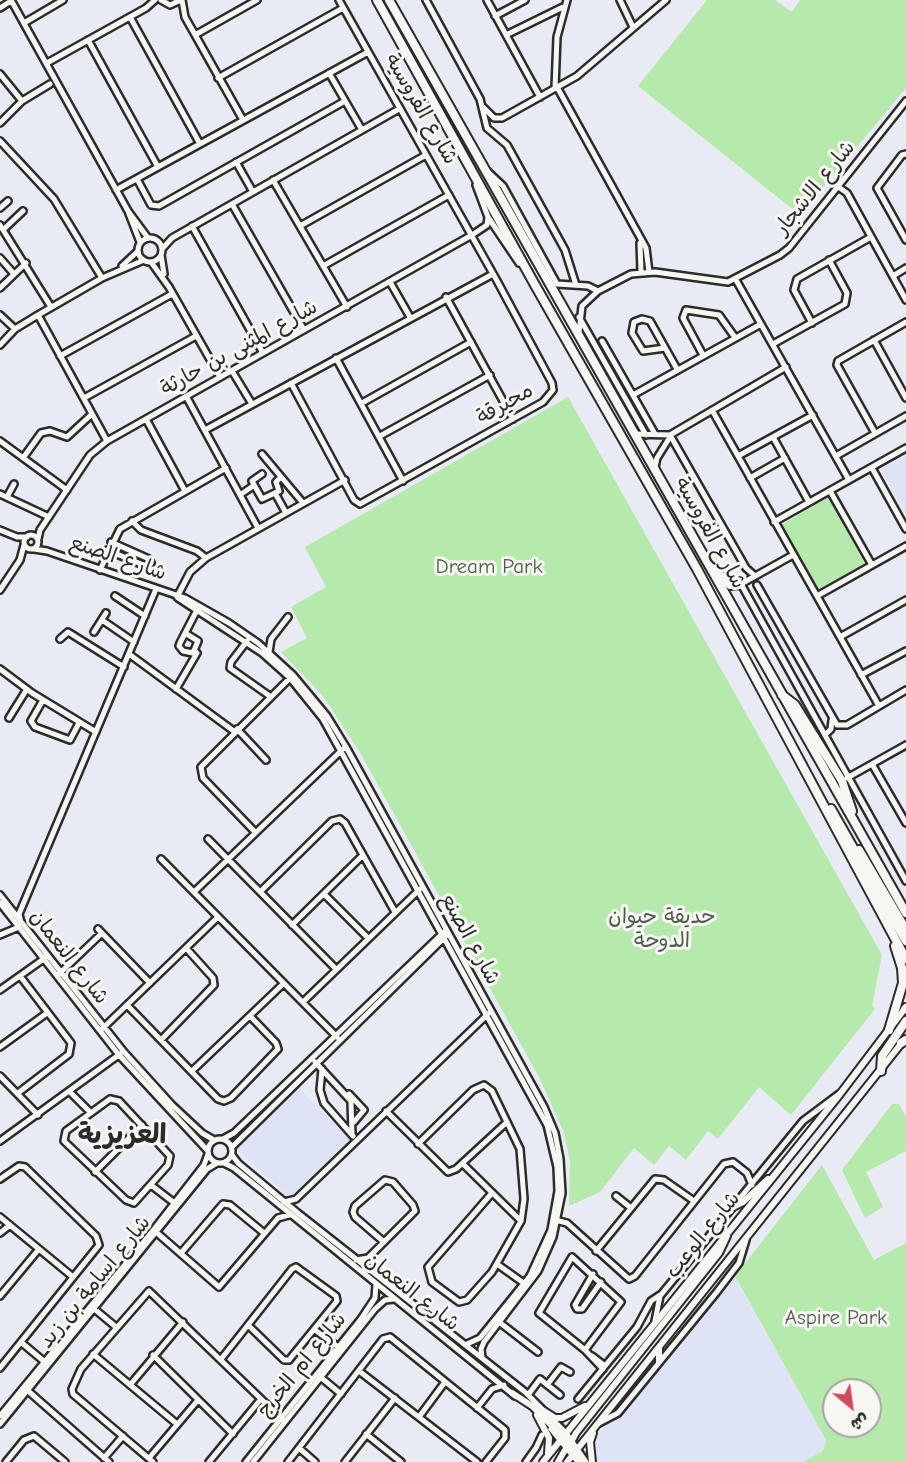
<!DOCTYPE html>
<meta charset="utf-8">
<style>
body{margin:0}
#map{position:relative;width:906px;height:1462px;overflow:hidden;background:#e8ebf4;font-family:"Comic Neue","Playpen Sans Arabic",sans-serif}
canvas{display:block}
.north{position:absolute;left:822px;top:1378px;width:60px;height:60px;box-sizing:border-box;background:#f6f6f2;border:2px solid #a5a5a2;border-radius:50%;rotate:151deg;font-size:16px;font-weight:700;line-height:24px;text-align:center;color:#2b2b2b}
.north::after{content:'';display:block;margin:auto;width:21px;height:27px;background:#d1495b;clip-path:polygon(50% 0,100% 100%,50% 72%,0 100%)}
</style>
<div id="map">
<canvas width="906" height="1462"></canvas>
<div class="north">ش</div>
</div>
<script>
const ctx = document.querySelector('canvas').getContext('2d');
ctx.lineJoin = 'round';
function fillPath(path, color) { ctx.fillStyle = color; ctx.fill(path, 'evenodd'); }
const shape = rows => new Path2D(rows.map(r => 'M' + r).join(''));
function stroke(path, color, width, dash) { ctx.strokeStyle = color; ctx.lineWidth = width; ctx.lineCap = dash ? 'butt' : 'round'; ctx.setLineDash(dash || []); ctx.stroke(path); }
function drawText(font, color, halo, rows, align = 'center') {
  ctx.font = font + ' "Comic Neue","Playpen Sans Arabic",sans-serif'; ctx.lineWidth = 6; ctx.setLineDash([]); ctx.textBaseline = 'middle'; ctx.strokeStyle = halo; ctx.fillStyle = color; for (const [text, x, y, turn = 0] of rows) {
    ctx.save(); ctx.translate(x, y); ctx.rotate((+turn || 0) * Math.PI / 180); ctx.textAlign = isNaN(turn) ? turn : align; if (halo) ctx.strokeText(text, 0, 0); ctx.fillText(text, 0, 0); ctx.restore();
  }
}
fillPath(shape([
 [906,456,906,514,881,469],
 [298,1087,351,1140,290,1198,238,1151,238,1147],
 [729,1267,826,1440,823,1451,803,1462,595,1462,588,1448]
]), '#dfe3f6');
fillPath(shape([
 [707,0,775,0,792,12,800,0,906,0,906,88,800,215,638,86],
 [568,397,882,955,872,1006,875,1009,791,1115,759,1087,718,1139,708,1131,686,1160,669,1146,654,1165,634,1148,600,1192,569,1206,570,1161,564,1133,540,1079,361,754,323,696,281,652,307,638,291,607,326,587,305,547],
 [829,497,865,565,818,591,781,525],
 [892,1104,899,1104,906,1117,906,1151,866,1172,883,1207,865,1218,842,1170],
 [822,1165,874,1260,906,1243,906,1462,803,1462,823,1451,826,1440,735,1276],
 [834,1390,870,1390,870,1426,834,1426]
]), '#b5eaac');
const minor = shape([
 [11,0,128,211],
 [161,0,170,5,181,0],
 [182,0,185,17,243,120],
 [426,0,480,99,487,128,507,145,565,250,576,285],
 [487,0,540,97],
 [620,0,633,27],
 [0,8,11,1],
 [495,16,525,0],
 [130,17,200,144],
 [24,23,63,0],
 [195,35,257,0],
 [506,35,565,6],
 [88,40,158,167],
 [47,63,146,8,155,0],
 [329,73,362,130],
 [0,74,22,101],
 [218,78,343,8],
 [557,87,646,248,649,272],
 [555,88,557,37,567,0],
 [483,107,494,118,502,118,577,76,666,0],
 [0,123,22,101,50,84],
 [0,141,54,199,102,278],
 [906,154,902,155,877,188,906,240],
 [236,162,253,192],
 [486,170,503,186,557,284,588,286,598,291],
 [137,179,151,205,159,206,345,101],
 [273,180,347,307],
 [476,185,488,217,519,263],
 [837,186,847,193,906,300],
 [116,190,368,52],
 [232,204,304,330],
 [0,208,8,201],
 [0,225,51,307],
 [192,226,263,353],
 [300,226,426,155],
 [4,229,23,211],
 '138 250a12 12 0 1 1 24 0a12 12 0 1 1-24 0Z',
 [140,242,128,211,148,238],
 [640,243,641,272],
 [162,249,172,238,399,109],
 [161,255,164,274],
 [0,258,14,274],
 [151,262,169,287,220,377],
 [122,266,138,251],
 [323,266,449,195],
 [893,276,906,268],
 [736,280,849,480],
 [390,282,410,317],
 [0,288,26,263],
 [446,297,513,419],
 [0,315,15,329],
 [38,315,107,441],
 [579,317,646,435],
 [812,323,794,290,797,279,871,237],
 [579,332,582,306,598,291,631,274,655,272,728,282,780,255,789,248,906,101],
 [874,340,906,398],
 [602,341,655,434],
 [773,344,845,304,847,293,829,260],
 [0,345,15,329,38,315,102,278,144,260],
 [665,348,643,351,632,333,634,322,642,319,650,321,677,369],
 [703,355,683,318,686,310,719,315,734,336],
 [60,356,172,294],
 [336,358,403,481],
 [232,371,252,404],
 [291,383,354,500,360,504,543,402,553,390,552,383,496,279,339,0],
 [633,395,761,324],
 [186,396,258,528],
 [84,398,196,336],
 [362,403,471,342],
 [712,410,879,706],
 [146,419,185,491],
 [205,430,493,274],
 [875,433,837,365,838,361,906,322],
 [635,434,670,435,786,367],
 [670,435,746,568,755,576],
 [380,436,490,375],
 [773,437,809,502],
 [0,441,67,490],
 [262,454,303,503],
 [738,456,813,415],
 [836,456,906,416],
 [23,458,41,433,50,431,67,437,92,414],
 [655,467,657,458,670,437],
 [872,468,906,529],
 [262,474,252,481,262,499,279,491,276,482,281,477],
 [750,478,785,458],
 [830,491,872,565],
 [275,493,286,513],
 [0,494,49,517],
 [240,495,253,486],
 [7,497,14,484],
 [132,521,141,530,197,551,206,558],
 [774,522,906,448],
 [0,530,17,537,27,537],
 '24 542a7 7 0 1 1 14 0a7 7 0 1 1-14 0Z',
 [38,539,40,530,90,455,107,441,472,235,487,225,488,217],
 [34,549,47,551,185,598,229,623,258,643,293,675,327,716,346,747,544,1107,555,1133,560,1159,562,1193,553,1237,538,1271,484,1342,481,1349,482,1358],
 [107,550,146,566,151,563,149,559,111,542],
 [793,555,741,584,906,881],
 [100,570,120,529,226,468],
 [757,585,837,725,847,725,906,690],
 [0,590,20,560,24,545],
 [115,596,145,616],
 [817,596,906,546],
 [177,597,190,572,206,558,345,480],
 [178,598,262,653,290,678,323,719,547,1125,557,1167,558,1191,551,1230,530,1276,480,1338,465,1345],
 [102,620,134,642],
 [94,632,106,613],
 [185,633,198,641,193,653,183,651,179,646,180,643,197,610],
 [840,637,906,600],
 [60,639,68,632,124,667],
 [247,641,231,662,230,668,271,697],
 [269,652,271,639,288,617],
 [129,654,235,732],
 [0,669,32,693,96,732],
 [861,675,906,651],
 [176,689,197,653,194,650],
 [43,700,31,721,35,727,70,740,79,723],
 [9,718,27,689],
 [237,729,266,760],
 [825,735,831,729,832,720],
 [872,764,906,823],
 [847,778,906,745],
 [255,832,203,778,201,767,292,676],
 [208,839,336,969],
 [161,859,337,1037],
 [261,891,332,821,340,819,345,823,395,912],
 [194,892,344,748],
 [324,894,368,938],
 [0,895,124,1052,172,1105,202,1133,214,1140],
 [0,903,119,1055,208,1151],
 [21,923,19,914,156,589],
 [292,925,363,855],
 [98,929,150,983],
 [0,935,19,927],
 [58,975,102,933],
 [0,990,45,958],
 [303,1002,420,889],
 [127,1005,218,1099,224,1101,231,1098,278,1049,276,1043,250,1016],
 [101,1030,218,917],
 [161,1040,214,985,213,978,186,948],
 [0,1047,47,1013],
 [315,1062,351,1101,352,1134],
 [322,1069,320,1090,324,1103,353,1136],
 [192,1071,283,984],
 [0,1076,38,1115],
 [70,1092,91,1113],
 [18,1093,69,1054,71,1043,20,976],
 [349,1094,364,1110,354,1122],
 [110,1099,119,1101,170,1156,168,1165,134,1203,126,1200,64,1141,66,1131,110,1099],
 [386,1111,448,1172,456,1169,507,1122],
 '208 1151a12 12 0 1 1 24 0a12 12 0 1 1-24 0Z',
 [223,1139,234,1133,445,931],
 [0,1141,120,1054],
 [418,1144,473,1090,484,1085,492,1091,520,1149,524,1199,521,1221,492,1272,467,1300,459,1302,432,1282,428,1267,492,1193],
 [232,1147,446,936],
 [232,1155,238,1163,299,1214,525,1392,566,1433,586,1462],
 [224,1163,234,1168,515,1396],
 [463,1164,521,1221],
 [95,1172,142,1125],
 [0,1179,19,1166,25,1167,96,1236,99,1245,0,1368],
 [151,1185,177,1205],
 [616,1196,631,1208],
 [284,1202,296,1199,490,1012],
 [0,1217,73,1277],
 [555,1220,567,1223,629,1279,635,1276,724,1164,733,1162,747,1173,752,1185],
 [156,1232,219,1287,278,1218,289,1215],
 [0,1233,10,1225],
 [596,1251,655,1179,664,1180,694,1201],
 [181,1253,223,1204,230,1205,264,1233],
 [356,1260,368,1258,415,1211,413,1205,393,1182,385,1180,355,1206,353,1212,355,1217,384,1242],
 [497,1264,525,1284],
 [593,1274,575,1305,577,1309,582,1309,601,1282],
 [0,1296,39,1249],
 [92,1307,116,1327],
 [655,1321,660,1296,803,1121,839,1094],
 [499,1322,538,1352],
 [315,1330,341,1349],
 [22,1343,46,1363],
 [585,1350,621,1302,572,1257,539,1313,585,1350,603,1369],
 [93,1354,177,1424],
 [153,1355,233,1434],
 [592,1356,605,1366],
 [222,1358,292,1269,296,1267,336,1296,337,1301,289,1360,284,1360,248,1325],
 [359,1371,477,1462],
 [318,1375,341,1394],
 [130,1385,183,1322],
 [547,1385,561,1367,570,1372],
 [27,1390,109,1462],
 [528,1395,540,1379,560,1395],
 [578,1399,637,1327,651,1301,660,1295],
 [477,1408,492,1389,504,1385],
 [0,1416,155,1228,204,1165,208,1154],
 [419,1417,445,1382],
 [599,1423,618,1413,716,1293,739,1263,746,1240],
 [0,1424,207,1169,217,1163],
 [551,1429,578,1462],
 [366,1434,401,1462],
 [299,1448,315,1462],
 [104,1458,123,1436],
 [149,1458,198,1400],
 [6,1462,24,1440,34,1436,65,1462],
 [153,1462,73,1394,72,1389,81,1369,149,1291,285,1422],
 [209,1462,261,1399],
 [246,1462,361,1319,375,1298,376,1284],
 [253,1462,375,1309,385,1300,394,1299],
 [288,1462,383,1339,390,1337,505,1430,505,1438,486,1462],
 [345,1462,395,1398],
 [526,1462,536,1448,542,1435]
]);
const major = shape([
 [733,1207,743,1202,768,1179],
 [659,1347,659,1361],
 [512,1393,532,1406,572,1446],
 [544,1411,555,1418,562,1418,585,1406],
 [537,1415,549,1438,548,1453],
 [574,1450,582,1462],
 [572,1455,570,1444,576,1433,719,1253,727,1236],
 [543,1462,840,1094,906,1007],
 [558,1462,568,1445],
 [567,1462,904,1040],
 [592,1462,590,1442,593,1433]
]);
const highway = shape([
 [377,0,535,285,697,569,906,959],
 [389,0,906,913],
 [714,570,730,585,741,584],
 [782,695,795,705,842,781,852,811],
 [831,809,906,941],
 [859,850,906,930],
 [905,1009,906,1008],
 [889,1030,903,983,902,968,895,946],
 [901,1043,906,1040],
 [881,1071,882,1056,906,1021]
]);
stroke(minor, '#2b2b2b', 10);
stroke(major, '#2b2b2b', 10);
stroke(highway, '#2b2b2b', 12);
stroke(minor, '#f6f6f2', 5);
stroke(major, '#f6f6f2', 6);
stroke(highway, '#f6f6f2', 8);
drawText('21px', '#2b2b2b', '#f6f6f2', [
 ["شارع الفروسية",421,109,60],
 ["شارع الاشجار",815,188,-51],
 ["شارع المثنى بن حارثة",239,348,-29],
 ["محيرقة",505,404,-30],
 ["شارع الفروسية",710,533,61],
 ["شارع الصنع",118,558,19],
 ["شارع الصنع",470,939,61],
 ["شارع النعمان",69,957,52],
 ["شارع الوعب",703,1235,-51],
 ["شارع اسامة بن زيد",95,1282,-51],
 ["شارع النعمان",412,1292,38],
 ["شارع ام الخرج",302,1365,-51]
]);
drawText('21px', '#4e5b4b', '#f6f6f2', [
 ["Dream Park",489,567],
 ["حديقة حيوان",662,917],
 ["الدوحة",662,941],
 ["Aspire Park",836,1318]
]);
drawText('bold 27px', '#2b2b2b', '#f6f6f2', [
 ["العزيزية",122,1135]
]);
</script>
